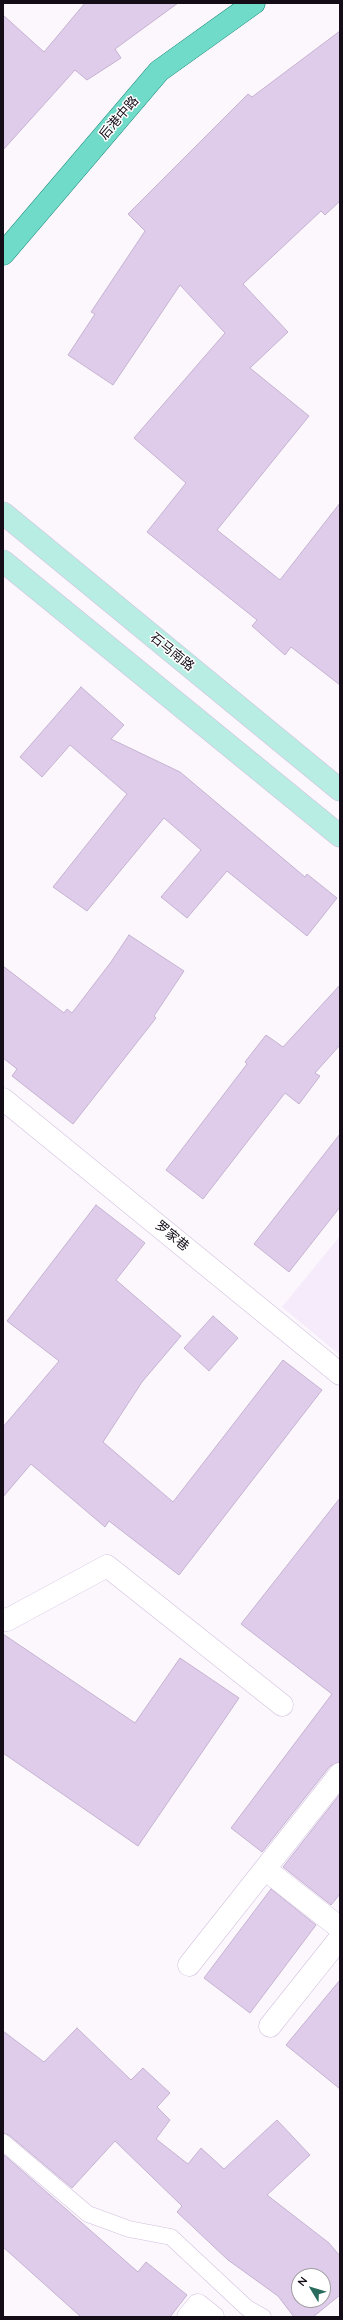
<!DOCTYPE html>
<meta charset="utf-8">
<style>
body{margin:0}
#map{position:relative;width:343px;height:2320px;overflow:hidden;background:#fbf7fd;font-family:Quicksand,sans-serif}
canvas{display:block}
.frame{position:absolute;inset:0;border:4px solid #140d18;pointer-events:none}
.north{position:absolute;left:291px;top:2268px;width:40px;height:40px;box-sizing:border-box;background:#fff;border:1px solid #a19ea3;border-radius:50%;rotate:308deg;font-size:11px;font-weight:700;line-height:16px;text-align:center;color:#140d18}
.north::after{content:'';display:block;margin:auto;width:14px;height:18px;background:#296c5d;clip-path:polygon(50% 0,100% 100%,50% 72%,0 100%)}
</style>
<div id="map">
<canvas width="343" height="2320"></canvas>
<div class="frame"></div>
<div class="north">N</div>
</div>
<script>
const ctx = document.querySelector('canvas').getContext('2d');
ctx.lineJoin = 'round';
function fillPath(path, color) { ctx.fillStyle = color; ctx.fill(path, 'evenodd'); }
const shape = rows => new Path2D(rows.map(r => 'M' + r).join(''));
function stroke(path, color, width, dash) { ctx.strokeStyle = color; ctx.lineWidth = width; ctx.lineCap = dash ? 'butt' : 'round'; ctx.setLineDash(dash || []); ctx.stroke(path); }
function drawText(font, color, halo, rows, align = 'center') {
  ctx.font = font + ' Quicksand,"Noto Sans SC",sans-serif'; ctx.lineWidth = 3; ctx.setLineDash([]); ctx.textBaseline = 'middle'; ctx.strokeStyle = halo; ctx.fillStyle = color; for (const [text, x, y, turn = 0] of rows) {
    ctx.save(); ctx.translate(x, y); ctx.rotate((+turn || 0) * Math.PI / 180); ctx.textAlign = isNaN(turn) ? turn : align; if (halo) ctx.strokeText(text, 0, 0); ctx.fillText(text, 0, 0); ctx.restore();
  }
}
fillPath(shape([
 [340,1236,340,1355,282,1307]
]), '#f5ebfb');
const building = shape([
 [85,3,178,3,115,49,121,58,87,80,75,70,3,150,3,15,44,52,85,3],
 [340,31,340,201,325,215,321,211,243,284,288,332,250,368,309,416,217,530,280,580,340,503,340,685,291,647,285,655,252,626,257,620,147,532,186,483,134,438,225,333,180,285,113,385,68,355,95,314,91,312,145,231,128,214,248,94,252,97,340,31],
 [81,687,124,725,111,739,180,772,305,877,307,874,337,898,307,936,227,871,187,918,161,897,201,850,164,818,87,911,53,887,127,794,70,745,42,777,20,757,81,687],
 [129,935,184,971,154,1016,156,1018,73,1124,12,1076,17,1069,3,1058,3,966,64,1013,67,1009,72,1013,111,962,129,935],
 [340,985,340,1045,315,1073,320,1076,299,1104,285,1093,203,1199,166,1170,247,1064,245,1062,266,1035,283,1047,340,985],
 [340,1134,340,1207,289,1272,254,1244,340,1134],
 [96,1205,145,1243,116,1280,181,1336,142,1382,103,1442,173,1502,283,1360,322,1390,179,1575,109,1521,105,1527,31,1464,3,1497,3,1427,59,1361,7,1321,96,1205],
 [213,1316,238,1338,209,1371,184,1348,213,1316],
 [340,1498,340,1762,330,1766,262,1852,231,1828,332,1694,241,1624,340,1498],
 [3,1634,135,1723,180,1658,239,1698,138,1846,3,1753,3,1634],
 [340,1794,340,1894,331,1905,283,1867,340,1794],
 [271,1889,316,1925,250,2013,204,1978,271,1889],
 [340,1980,340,2089,286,2045,340,1980],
 [77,2028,131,2080,143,2068,170,2093,157,2107,170,2120,156,2139,188,2164,201,2148,224,2169,277,2120,310,2155,267,2195,329,2243,340,2256,340,2295,313,2317,294,2317,278,2296,228,2260,177,2212,182,2206,115,2141,72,2188,9,2135,3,2133,3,2031,44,2062,77,2028],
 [299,2276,323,2276,323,2300,299,2300,299,2276],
 [3,2154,138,2272,146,2262,187,2295,170,2317,81,2317,3,2247,3,2154]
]);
fillPath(building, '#dfcceb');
stroke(building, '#c5b2d1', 1);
const lane = shape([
 [3,2142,88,2214,129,2229,171,2237,247,2308,263,2317]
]);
const street = shape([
 [3,1099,340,1374],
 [3,1619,7,1620,107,1566,282,1705],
 [265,1869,340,1928],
 [189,1965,340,1774],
 [270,2026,340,1938],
 [188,2317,198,2305,213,2317]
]);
const secondary = shape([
 [3,513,340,790],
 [3,561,340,836]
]);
const primary = shape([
 [3,254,159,71,254,3]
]);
stroke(lane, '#d2c0df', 17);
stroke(street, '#d2c0df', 23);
stroke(secondary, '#d2c0df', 23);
stroke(primary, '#128374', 23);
stroke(lane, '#fff', 16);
stroke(street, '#fff', 22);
stroke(secondary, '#b8ede4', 22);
stroke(primary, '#70dbc9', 22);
drawText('13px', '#140d18', '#fff', [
 ["后港中路",119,118,-49],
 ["石马南路",172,652,39],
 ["罗家巷",172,1236,39]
]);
</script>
